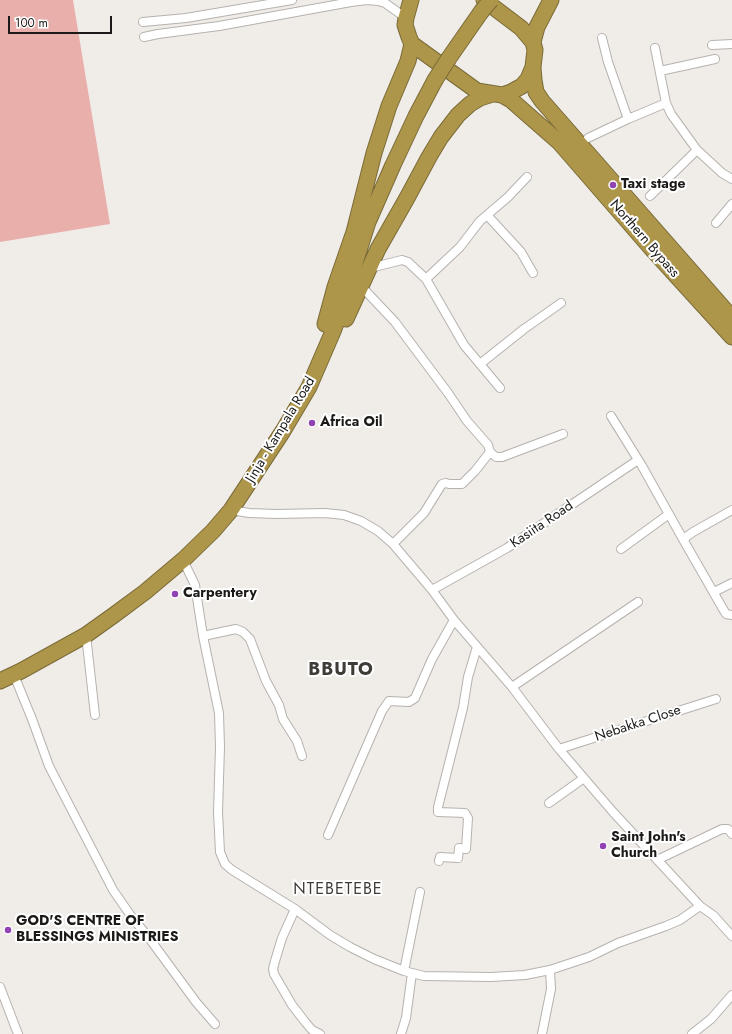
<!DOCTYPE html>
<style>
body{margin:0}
#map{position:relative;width:732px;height:1034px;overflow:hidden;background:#f0ece8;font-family:Jost,sans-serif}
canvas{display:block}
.scale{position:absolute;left:8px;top:16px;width:104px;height:18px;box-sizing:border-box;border:2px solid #1b1a18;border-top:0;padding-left:5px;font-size:12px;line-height:14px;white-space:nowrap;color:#1b1a18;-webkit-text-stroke:3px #fff;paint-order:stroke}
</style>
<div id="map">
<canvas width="732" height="1034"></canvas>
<div class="scale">100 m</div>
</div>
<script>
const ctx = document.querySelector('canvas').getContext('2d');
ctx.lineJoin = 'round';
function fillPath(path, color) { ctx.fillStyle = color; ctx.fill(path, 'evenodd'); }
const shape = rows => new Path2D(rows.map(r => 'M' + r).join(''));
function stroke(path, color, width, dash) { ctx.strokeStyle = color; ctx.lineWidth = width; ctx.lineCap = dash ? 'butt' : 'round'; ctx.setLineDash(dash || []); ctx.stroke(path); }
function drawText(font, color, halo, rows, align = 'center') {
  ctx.font = font + ' Jost,sans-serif'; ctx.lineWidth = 4; ctx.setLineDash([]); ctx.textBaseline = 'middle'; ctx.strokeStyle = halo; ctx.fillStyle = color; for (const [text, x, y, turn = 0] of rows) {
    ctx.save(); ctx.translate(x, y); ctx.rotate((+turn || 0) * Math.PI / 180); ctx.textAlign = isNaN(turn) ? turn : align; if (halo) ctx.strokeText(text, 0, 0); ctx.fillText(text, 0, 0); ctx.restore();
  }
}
fillPath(shape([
 [0,0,73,0,110,224,0,242]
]), '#e9afab');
const street = shape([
 [143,22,186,18,292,0],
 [144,37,158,34,219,26,351,2,367,0,378,1,385,3,406,18],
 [602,38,608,62,628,119],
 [712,45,732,44],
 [655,48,666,103,671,114,697,150,722,173,732,179],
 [660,71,715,59],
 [588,138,628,119,666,103],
 [650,196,697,150],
 [487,215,521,252,533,273],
 [716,223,732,204],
 [370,268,402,260,408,262,426,279,460,247,480,221,508,197,527,177],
 [426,279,464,345,500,388],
 [360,285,395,322,448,393,467,421,488,445,490,452,475,471,462,484,449,484,446,483,442,484,424,513,393,544],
 [480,364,524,329,561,303],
 [611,416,642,466,684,541],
 [490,452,496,457,502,457,563,434],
 [231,510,249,513,276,514,325,513,344,515,361,521,378,531,393,544,432,590,454,620,512,687,559,749,613,812,700,906,680,920,666,926,618,943,589,957,550,970],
 [732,510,693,532,686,537,684,541,723,609,726,614,732,615],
 [621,549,669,514],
 [183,560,195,585,203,636,219,713,220,747,218,812,220,852,225,864,232,870,295,909,330,935,350,947,374,959,404,971,424,976,491,977,525,975,550,970,551,989,542,1034],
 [432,590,507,548,638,460],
 [714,592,732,583],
 [86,635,95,715],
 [203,636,236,629,243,632,250,639,266,681,279,705,283,719,297,741,302,756],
 [14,675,32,719,49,766,113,890,131,916,149,938,196,1002,215,1024],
 [512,687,638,602],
 [559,749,716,699],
 [549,803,584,778],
 [328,835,382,711,389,701,409,702,415,698,432,659,454,620],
 [657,860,722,829,728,829,732,834],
 [439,861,440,857,458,858,459,848,466,849,468,818,465,813,438,812,438,807,463,708,468,677,477,647],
 [700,906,713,915,732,936],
 [295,909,282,938,275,961,273,969,274,974,292,1005,306,1023,312,1030,320,1034],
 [404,971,420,892],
 [0,987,18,1034],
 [401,1034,406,1018,412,973],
 [692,1034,711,1019,732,995]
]);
const highway = shape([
 [411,0,406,18,405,25,409,37,412,44,477,91,502,95,511,92,522,86,528,79,533,67,535,50,533,42,521,28,484,0],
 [533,42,537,27,551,0],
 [449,58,481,12],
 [533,67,534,80,536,92,542,101,732,318],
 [502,95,511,100,559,142,651,248,732,337],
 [346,319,378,249,407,198,429,157,441,137,458,115,470,104,480,98,493,94],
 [325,324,335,287,354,232,374,153,389,106,408,61,412,44],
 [0,681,21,671,86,635,114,615,145,592,183,560,213,531,231,510,283,431,309,387,334,329,368,222,393,165,416,116,435,80]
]);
stroke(street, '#b6b2ae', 10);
stroke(highway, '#7a6b38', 17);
stroke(street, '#fff', 8);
stroke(highway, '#ad964a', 15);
const highwayBridge = shape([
 [481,12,491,0],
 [435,80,449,58]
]);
stroke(highwayBridge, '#7a6b38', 17, []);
stroke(highwayBridge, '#ad964a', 15);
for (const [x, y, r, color] of [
 [613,185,4,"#9243b3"],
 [312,423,4,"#9243b3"],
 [175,594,4,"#9243b3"],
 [603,846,4,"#9243b3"],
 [8,930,4,"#9243b3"]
]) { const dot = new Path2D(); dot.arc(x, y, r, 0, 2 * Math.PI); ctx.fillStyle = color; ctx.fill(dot); stroke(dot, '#fff', 1.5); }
drawText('bold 14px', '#1b1a18', '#fff', [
 ["Taxi stage",621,185],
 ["Africa Oil",320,423],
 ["Carpentery",183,594],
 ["Saint John's",611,838],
 ["Church",611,854],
 ["GOD'S CENTRE OF",16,922],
 ["BLESSINGS MINISTRIES",16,938]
], 'left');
drawText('14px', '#1b1a18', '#fff', [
 ["Northern Bypass",644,239,49],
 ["Jinja - Kampala Road",281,430,-59],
 ["Kasiita Road",542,525,-34],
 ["Nebakka Close",638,724,-18]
]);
ctx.letterSpacing = '1px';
drawText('16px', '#3f3c38', '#fff', [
 ["NTEBETEBE",338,890]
]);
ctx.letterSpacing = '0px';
ctx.letterSpacing = '1px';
drawText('bold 18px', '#3f3c38', '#fff', [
 ["BBUTO",341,671]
]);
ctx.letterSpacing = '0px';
</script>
